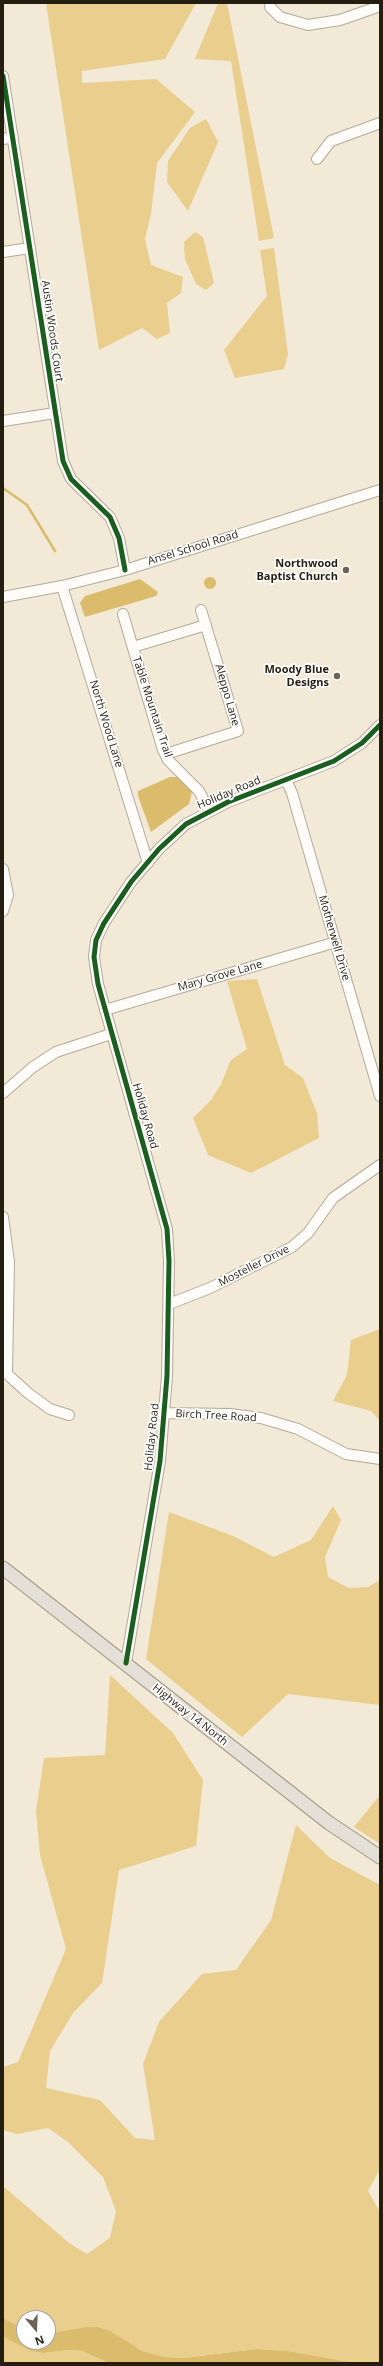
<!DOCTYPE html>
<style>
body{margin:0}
#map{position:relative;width:383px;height:2366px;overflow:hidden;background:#f2e9d6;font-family:"Open Sans",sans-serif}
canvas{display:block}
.frame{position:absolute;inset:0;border:4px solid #241e11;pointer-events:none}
.north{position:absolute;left:16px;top:2310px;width:40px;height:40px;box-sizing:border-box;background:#fff;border:1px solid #a7a5a0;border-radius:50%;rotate:161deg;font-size:11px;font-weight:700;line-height:16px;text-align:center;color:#241e11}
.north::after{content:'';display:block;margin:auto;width:14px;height:18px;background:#6c6556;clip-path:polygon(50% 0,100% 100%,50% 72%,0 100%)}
</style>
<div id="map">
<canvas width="383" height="2366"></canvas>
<div class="frame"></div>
<div class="north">N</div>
</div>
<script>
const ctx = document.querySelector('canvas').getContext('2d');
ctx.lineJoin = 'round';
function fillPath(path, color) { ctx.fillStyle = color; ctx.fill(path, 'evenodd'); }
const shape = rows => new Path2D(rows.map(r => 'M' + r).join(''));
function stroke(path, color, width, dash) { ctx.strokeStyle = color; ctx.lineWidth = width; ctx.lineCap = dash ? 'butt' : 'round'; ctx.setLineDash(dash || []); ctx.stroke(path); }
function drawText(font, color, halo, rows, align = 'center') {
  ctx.font = font + ' "Open Sans",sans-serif'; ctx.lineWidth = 3.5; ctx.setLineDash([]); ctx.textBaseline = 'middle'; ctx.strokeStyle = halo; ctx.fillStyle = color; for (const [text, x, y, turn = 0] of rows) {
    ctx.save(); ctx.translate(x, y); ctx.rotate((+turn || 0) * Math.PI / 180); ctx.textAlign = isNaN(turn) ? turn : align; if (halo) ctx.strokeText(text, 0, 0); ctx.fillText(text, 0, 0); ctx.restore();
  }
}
fillPath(shape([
 [46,3,196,3,165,59,82,71,82,83,156,79,195,112,157,163,151,214,145,239,151,265,183,277,181,293,167,303,170,333,157,339,142,328,99,350],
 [218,3,227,3,274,238,259,241,231,61,195,59],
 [206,119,218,142,188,211,167,182,168,161,190,128],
 [195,232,203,237,214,283,206,290,196,284,185,259,184,242],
 [274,248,288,354,284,369,235,378,224,350,267,296,260,250],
 [257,979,285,1065,303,1078,317,1113,319,1138,251,1173,208,1155,193,1118,211,1100,221,1084,231,1060,247,1049,227,981],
 [380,1329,380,1421,371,1411,333,1401,347,1375,351,1340],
 [333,1506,341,1520,325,1557,328,1577,349,1588,368,1587,380,1580,380,1705,288,1694,242,1737,146,1659,169,1512,233,1536,274,1557,311,1540],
 [110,1675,173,1733,203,1780,196,1846,119,1870,102,1983,73,2013,50,2051,46,2088,100,2100,135,2138,155,2140,143,2064,159,2022,202,1974,236,1970,271,1920,296,1825,330,1858,380,1885,380,2169,368,2191,380,2212,380,2363,355,2363,288,2351,256,2349,184,2358,163,2357,142,2351,126,2342,85,2327,49,2334,48,2318,24,2318,24,2329,3,2318,3,2186,69,2243,87,2254,110,2238,116,2211,103,2177,68,2142,48,2128,17,2134,3,2130,3,2067,18,2062,66,1949,40,1855,36,1811,44,1758,105,1755],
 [380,1795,380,1844,354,1827],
 [3,2337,31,2351,43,2353,69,2350,82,2351,109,2363,3,2363]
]), '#e9ce8d');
fillPath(shape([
 '204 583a6 6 0 1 1 12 0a6 6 0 1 1-12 0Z',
 [140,579,158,592,156,596,85,617,80,603,85,596],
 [170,777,178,777,189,788,192,792,189,804,151,832,138,796,138,791],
 [3,2318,24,2329,24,2342,48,2342,48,2334,85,2327,97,2327,110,2331,142,2351,164,2357,184,2358,256,2349,288,2351,355,2363,109,2363,82,2351,69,2350,43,2353,31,2351,3,2337]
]), '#dbbb6c');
stroke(shape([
 [3,488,27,505,55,551]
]), '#dbbb6c', 2.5);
const minor = shape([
 [270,7,280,17,308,25,340,20,380,6],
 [3,76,63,461,71,479,110,517,119,538,125,570],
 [3,139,13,137],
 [317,159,331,141,380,123],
 [3,252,30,248],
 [3,421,55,413],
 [62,586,148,863],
 [3,597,62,586,125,570,380,490],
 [123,614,163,750,168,760,199,791,209,810],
 [133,647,206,625],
 [166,754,238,731,201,610],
 [286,780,292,793,380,1096],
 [3,869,8,895,3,911],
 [105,1010,336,942],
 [3,1093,33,1067,56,1052,111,1034],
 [3,1217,9,1262,7,1374,28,1393,50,1409,69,1415],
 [169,1304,210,1288,292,1247,308,1233,333,1198,380,1165],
 [165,1413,230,1414,261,1418,298,1429,346,1454,380,1459],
 [126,1663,160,1461,167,1376,169,1261,167,1229,98,984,94,957,96,940,104,923,131,882,159,849,186,824,228,802,334,761,362,743,380,725]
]);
const major = shape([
 [3,1568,329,1823,380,1857]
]);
stroke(minor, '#b2ab9c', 12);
stroke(major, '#a29986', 15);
stroke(minor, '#fdfcf9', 10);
stroke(major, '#e4e0d8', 13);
stroke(shape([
 [3,76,63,461,71,479,110,517,119,538,125,570],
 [126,1663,160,1461,167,1376,169,1261,167,1229,98,984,94,957,96,940,104,923,131,882,159,849,186,824,228,802,334,761,362,743,380,725]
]), '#1b5e20', 5);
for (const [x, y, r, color] of [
 [346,570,4,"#6c6556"],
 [337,676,4,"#6c6556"]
]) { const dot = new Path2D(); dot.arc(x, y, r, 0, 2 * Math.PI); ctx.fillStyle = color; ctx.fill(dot); stroke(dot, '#fff', 1.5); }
drawText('11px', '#241e11', '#fff', [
 ["Austin Woods Court",52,331,82],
 ["Ansel School Road",193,548,-17],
 ["Aleppo Lane",227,695,74],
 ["Table Mountain Trail",152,707,72],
 ["North Wood Lane",106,724,73],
 ["Holiday Road",229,793,-23],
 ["Motherwell Drive",334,938,74],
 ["Mary Grove Lane",220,976,-16],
 ["Holiday Road",145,1116,74],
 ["Mosteller Drive",254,1266,-27],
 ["Birch Tree Road",216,1416,3],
 ["Holiday Road",152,1437,-84],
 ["Highway 14 North",190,1715,38]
]);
drawText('bold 11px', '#241e11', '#fff', [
 ["Northwood",338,564],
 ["Baptist Church",338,577],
 ["Moody Blue",329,670],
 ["Designs",329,683]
], 'right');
</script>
